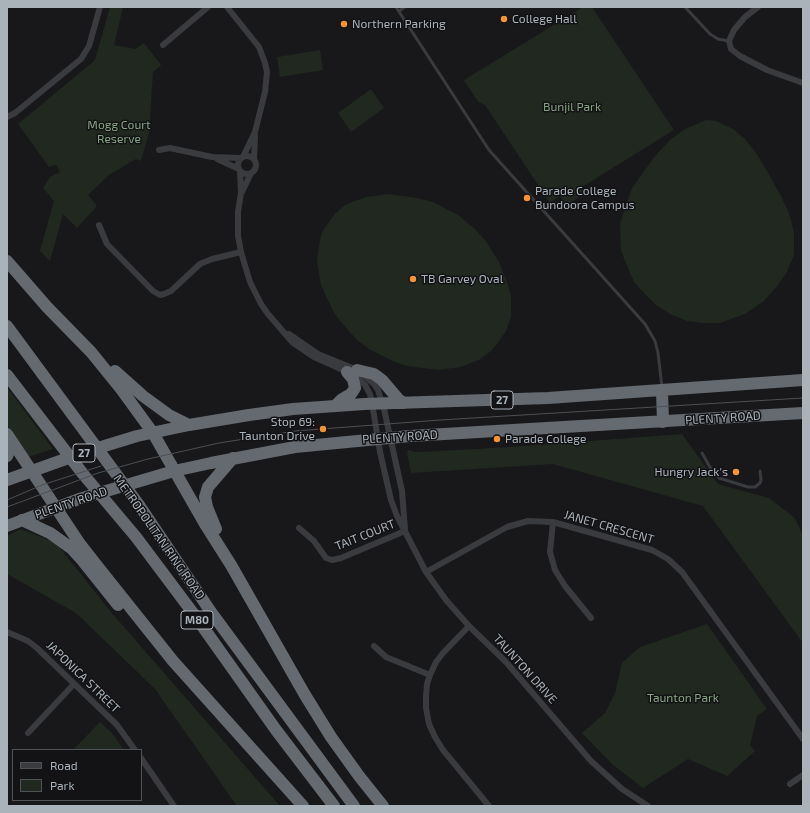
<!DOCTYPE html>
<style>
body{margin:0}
#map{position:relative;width:810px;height:813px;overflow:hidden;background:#18181a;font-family:"Exo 2",sans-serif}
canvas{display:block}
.frame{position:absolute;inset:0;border:8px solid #aab2ba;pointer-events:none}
.legend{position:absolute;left:12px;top:749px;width:130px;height:52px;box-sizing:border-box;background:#131315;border:1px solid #4f5357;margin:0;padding:5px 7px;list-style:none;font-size:12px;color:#aab2ba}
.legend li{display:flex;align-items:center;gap:8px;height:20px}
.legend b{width:20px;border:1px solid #4f5357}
</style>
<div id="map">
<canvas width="810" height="813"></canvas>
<div class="frame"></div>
<ul class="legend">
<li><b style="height:5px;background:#393b3f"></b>Road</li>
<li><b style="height:11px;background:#202820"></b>Park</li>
</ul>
</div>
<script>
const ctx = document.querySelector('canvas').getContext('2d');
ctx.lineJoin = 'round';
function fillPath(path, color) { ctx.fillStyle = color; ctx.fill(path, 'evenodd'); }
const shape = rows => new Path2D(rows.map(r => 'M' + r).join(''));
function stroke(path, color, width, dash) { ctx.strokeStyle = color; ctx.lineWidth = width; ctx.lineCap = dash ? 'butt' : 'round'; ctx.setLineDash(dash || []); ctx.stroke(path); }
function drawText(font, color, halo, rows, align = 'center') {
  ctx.font = font + ' "Exo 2",sans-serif'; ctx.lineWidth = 3; ctx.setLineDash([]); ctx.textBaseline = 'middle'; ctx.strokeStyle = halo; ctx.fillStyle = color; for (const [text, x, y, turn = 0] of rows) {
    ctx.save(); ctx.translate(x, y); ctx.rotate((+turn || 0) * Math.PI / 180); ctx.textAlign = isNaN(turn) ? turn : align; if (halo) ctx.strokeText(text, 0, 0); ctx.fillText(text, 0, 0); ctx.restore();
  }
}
fillPath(shape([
 [110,7,123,7,114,45,135,49,144,43,161,65,153,72,149,133,141,161,136,159,109,175,88,195,97,206,77,228,63,214,50,261,40,251,54,201,43,188,50,177,60,172,56,165,49,167,18,124,95,60],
 [583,7,592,7,674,130,582,187,585,193,566,206,560,196,550,203,485,105,478,102,464,80],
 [320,50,323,70,280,77,277,57],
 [371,89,384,108,351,132,338,113],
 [706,120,716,121,733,129,745,139,757,154,780,194,789,213,794,232,794,255,787,272,778,285,764,301,745,314,720,323,702,323,687,321,670,314,656,305,644,293,634,282,621,251,620,223,632,188,655,156,670,140,685,129],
 [389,194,417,198,433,202,458,215,475,229,485,240,499,262,508,285,511,297,511,317,506,331,497,344,491,351,479,360,460,367,439,370,407,366,395,362,369,349,357,340,340,321,332,309,321,285,317,261,320,240,323,230,335,214,345,205,366,197],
 [7,387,53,449,28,457,7,425],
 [682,434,718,484,769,498,795,518,803,536,803,643,703,506,553,464,411,473,407,452,409,450,414,452,421,452,510,447],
 [21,529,56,543,111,612,280,806,237,806,155,689,76,613,7,574,7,536],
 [707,624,767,709,757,716,750,745,755,751,727,776,688,759,643,788,612,764,582,733,605,713,615,693,622,663,640,647],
 [100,722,112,733,124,750,73,750]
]), '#202820');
stroke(shape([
 [396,7,489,150,645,324,655,341,658,353,662,387],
 [685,7,710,34,718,39,729,41],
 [399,11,405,7],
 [702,453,711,469,719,478,748,487,755,487,760,483,761,480,760,471]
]), '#393b3f', 3);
stroke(shape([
 [227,7,259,47,265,63,267,72,265,92,255,132,243,157],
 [758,7,745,17,734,30,729,41,731,49,740,56,767,70,803,83],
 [163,45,208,7],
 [7,117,15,113,81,59,89,46,100,7],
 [159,150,170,148,212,157,241,158],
 '238 165a9 9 0 1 1 18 0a9 9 0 1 1-18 0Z',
 [217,159,239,169],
 [254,159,255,136],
 [240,171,241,193,238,212,238,236,241,252,250,282,261,304,268,314,293,343,314,357,354,375,365,385,370,394,372,403,380,452,391,500,397,516,426,572,446,600,469,626,506,662,591,761,622,789,648,806],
 [242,192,251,173],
 [99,225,107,244,153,291,160,295,164,294,171,291,200,264,212,259,241,252],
 [289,334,318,354,355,369],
 [362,374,374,384,378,390,384,409,402,491,405,529],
 [553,522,550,552,555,570,565,586,591,618],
 [299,528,314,541,326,558,332,560,341,558,405,531],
 [426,572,507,527,528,521,553,522,652,550,668,559,682,572,803,739],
 [469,626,443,653,436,662,430,675,427,684,426,696,426,708,429,724,435,737,443,750,489,806],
 [7,632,28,641,37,648,117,725,135,750],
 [374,646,386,657,430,675],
 [28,733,74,684],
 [141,758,174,806],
 [790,784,803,775]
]), '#393b3f', 6);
stroke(shape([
 [7,261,47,307,91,352,121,389,153,433,205,524,231,565,305,695,331,737,359,776,383,806],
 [7,326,139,505,211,612,354,806],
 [357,370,374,374,382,380,399,400,404,403],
 [115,371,143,396,169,415,189,425],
 [7,375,83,474,136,537,193,613,276,730,334,806],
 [662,391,663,422],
 [335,406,341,400,351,394,355,388,353,379,347,372],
 [7,434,80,544,98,567,173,661,303,806],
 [7,456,13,443],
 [7,480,88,451,137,436,189,425,249,415,293,409,364,404,548,398,803,380],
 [22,520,50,533,71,548,82,560,118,605],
 [7,526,79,499,174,471,211,463,295,447,410,436,803,413],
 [216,529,207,507,205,497,208,487,233,458]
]), '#656a70', 12);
stroke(shape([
 [7,500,42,485,101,466],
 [7,507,98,473,148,459,219,443,295,431,440,420,803,398]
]), '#4c4f54', 1);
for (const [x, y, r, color] of [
 [504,19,4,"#f59336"],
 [344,24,4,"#f59336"],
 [527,198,4,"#f59336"],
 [413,279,4,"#f59336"],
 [323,429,4,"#f59336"],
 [497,439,4,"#f59336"],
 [736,472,4,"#f59336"]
]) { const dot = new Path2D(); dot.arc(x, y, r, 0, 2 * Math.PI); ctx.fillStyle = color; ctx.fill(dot); stroke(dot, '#131315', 1.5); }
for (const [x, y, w] of [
 [502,400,22],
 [84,453,22],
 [197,620,32]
]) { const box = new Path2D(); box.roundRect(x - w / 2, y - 9, w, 18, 3); ctx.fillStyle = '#131315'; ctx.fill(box); stroke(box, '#aab2ba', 1); }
drawText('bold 11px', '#aab2ba', null, [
 ["27",502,400],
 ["27",84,453],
 ["M80",197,620]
]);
drawText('12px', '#aab2ba', '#131315', [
 ["College Hall",512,19],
 ["Northern Parking",352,24],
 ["Parade College",535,191],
 ["Bundoora Campus",535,205],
 ["TB Garvey Oval",421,279],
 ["Stop 69:",315,422,"right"],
 ["Taunton Drive",315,436,"right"],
 ["Parade College",505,439],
 ["Hungry Jack's",728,472,"right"]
], 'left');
drawText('12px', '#85a581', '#131315', [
 ["Bunjil Park",572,107],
 ["Mogg Court",119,125],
 ["Reserve",119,139],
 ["Taunton Park",683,698]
]);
drawText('12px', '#aab2ba', '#131315', [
 ["PLENTY ROAD",723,418,-4],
 ["PLENTY ROAD",400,437,-4],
 ["PLENTY ROAD",71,503,-19],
 ["JANET CRESCENT",609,527,16],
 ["TAIT COURT",365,535,-22],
 ["METROPOLITAN RING ROAD",159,537,55],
 ["TAUNTON DRIVE",525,669,48],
 ["JAPONICA STREET",83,677,44]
]);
</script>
